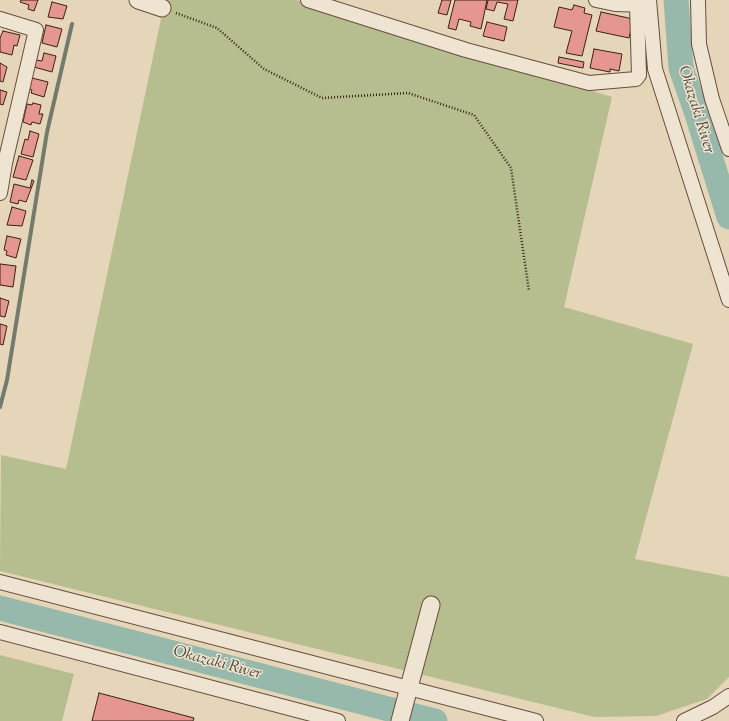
<!DOCTYPE html>
<style>
body{margin:0}
canvas{display:block;background:#e6d6b9}
</style>
<canvas width="729" height="721"></canvas>
<script>
const ctx = document.querySelector('canvas').getContext('2d');
ctx.lineJoin = 'round';
function fillPath(path, color) { ctx.fillStyle = color; ctx.fill(path, 'evenodd'); }
const shape = rows => new Path2D(rows.map(r => 'M' + r).join(''));
function stroke(path, color, width, dash) { ctx.strokeStyle = color; ctx.lineWidth = width; ctx.lineCap = dash ? 'butt' : 'round'; ctx.setLineDash(dash || []); ctx.stroke(path); }
function drawText(font, color, halo, rows, align = 'center') {
  ctx.font = font + ' "Sorts Mill Goudy",serif'; ctx.lineWidth = 3; ctx.setLineDash([]); ctx.textBaseline = 'middle'; ctx.strokeStyle = halo; ctx.fillStyle = color; for (const [text, x, y, turn = 0] of rows) {
    ctx.save(); ctx.translate(x, y); ctx.rotate((+turn || 0) * Math.PI / 180); ctx.textAlign = isNaN(turn) ? turn : align; if (halo) ctx.strokeText(text, 0, 0); ctx.fillText(text, 0, 0); ctx.restore();
  }
}
fillPath(shape([
 [165,0,296,0,612,97,564,307,693,344,635,559,729,577,729,677,707,699,656,716,594,717,0,571,1,455,66,469],
 [0,655,74,674,62,721,0,721]
]), '#b6bd8e');
stroke(shape([
 [0,407,7,380,47,132,72,24]
]), '#727c6e', 4);
stroke(shape([
 [676,0,681,68,697,114,729,217],
 [0,608,435,721]
]), '#97b9ab', 25);
const building = shape([
 [21,0,38,0,34,11,28,9,29,5,20,2,21,0],
 [442,0,451,0,447,15,438,13,442,0],
 [455,0,487,0,481,29,470,26,471,22,459,19,456,30,448,28,455,0],
 [488,0,518,0,513,21,504,19,508,4,497,2,494,11,486,9,488,0],
 [52,2,67,6,63,19,48,17,52,2],
 [574,5,585,8,584,13,592,15,582,56,566,53,572,31,554,27,559,7,572,10,574,5],
 [601,12,633,19,629,38,596,31,601,12],
 [487,22,507,27,504,41,483,36,487,22],
 [46,25,62,29,57,47,42,43,46,25],
 [3,31,20,35,17,46,14,45,12,55,0,52,0,38,3,31],
 [594,49,622,54,619,71,610,69,610,72,590,68,594,49],
 [44,53,56,56,52,72,34,67,36,60,42,61,44,53],
 [559,57,584,62,583,68,558,63,559,57],
 [0,63,7,67,3,82,0,81,0,63],
 [32,78,48,82,44,97,31,93,32,90,29,89,32,78],
 [0,90,7,92,3,105,0,104,0,90],
 [33,103,41,105,39,114,43,114,40,124,32,122,31,125,23,122,27,104,32,105,33,103],
 [30,131,39,134,33,157,21,154,25,139,28,140,30,131],
 [19,156,33,160,26,180,13,177,19,156],
 [32,180,34,181,26,202,19,200,18,204,10,202,14,184,30,188,32,180],
 [12,207,26,211,22,226,7,225,12,207],
 [7,236,21,239,16,258,6,255,7,251,4,250,7,236],
 [0,264,16,266,13,287,0,285,0,264],
 [0,298,9,301,5,317,0,316,0,298],
 [0,324,7,326,3,345,0,344,0,324],
 [99,693,194,718,193,721,92,721,99,693]
]);
fillPath(building, '#e5978f');
stroke(building, '#3a2112', 1);
const minor = shape([
 [308,0,466,50,589,83,636,79,639,75,637,5],
 [596,0,615,4,647,5],
 [649,0,655,69,729,300],
 [698,0,699,44,712,99,729,149],
 [0,19,36,30,5,163,0,193],
 [0,582,536,721],
 [0,632,338,721],
 [684,721,713,707,729,696]
]);
const tertiary = shape([
 [138,0,162,8],
 [400,721,431,605]
]);
stroke(minor, '#654e3c', 16);
stroke(tertiary, '#654e3c', 19);
stroke(shape([
 [176,13,217,28,264,69,322,98,408,93,474,115,511,168,529,291]
]), '#3a2112', 2.5, [1, 2]);
stroke(minor, '#efe4d2', 14);
stroke(tertiary, '#efe4d2', 17);
drawText('italic 16px', '#514738', '#efe4d2', [
 ["Okazaki River",695,110,73],
 ["Okazaki River",217,664,15]
]);
</script>
